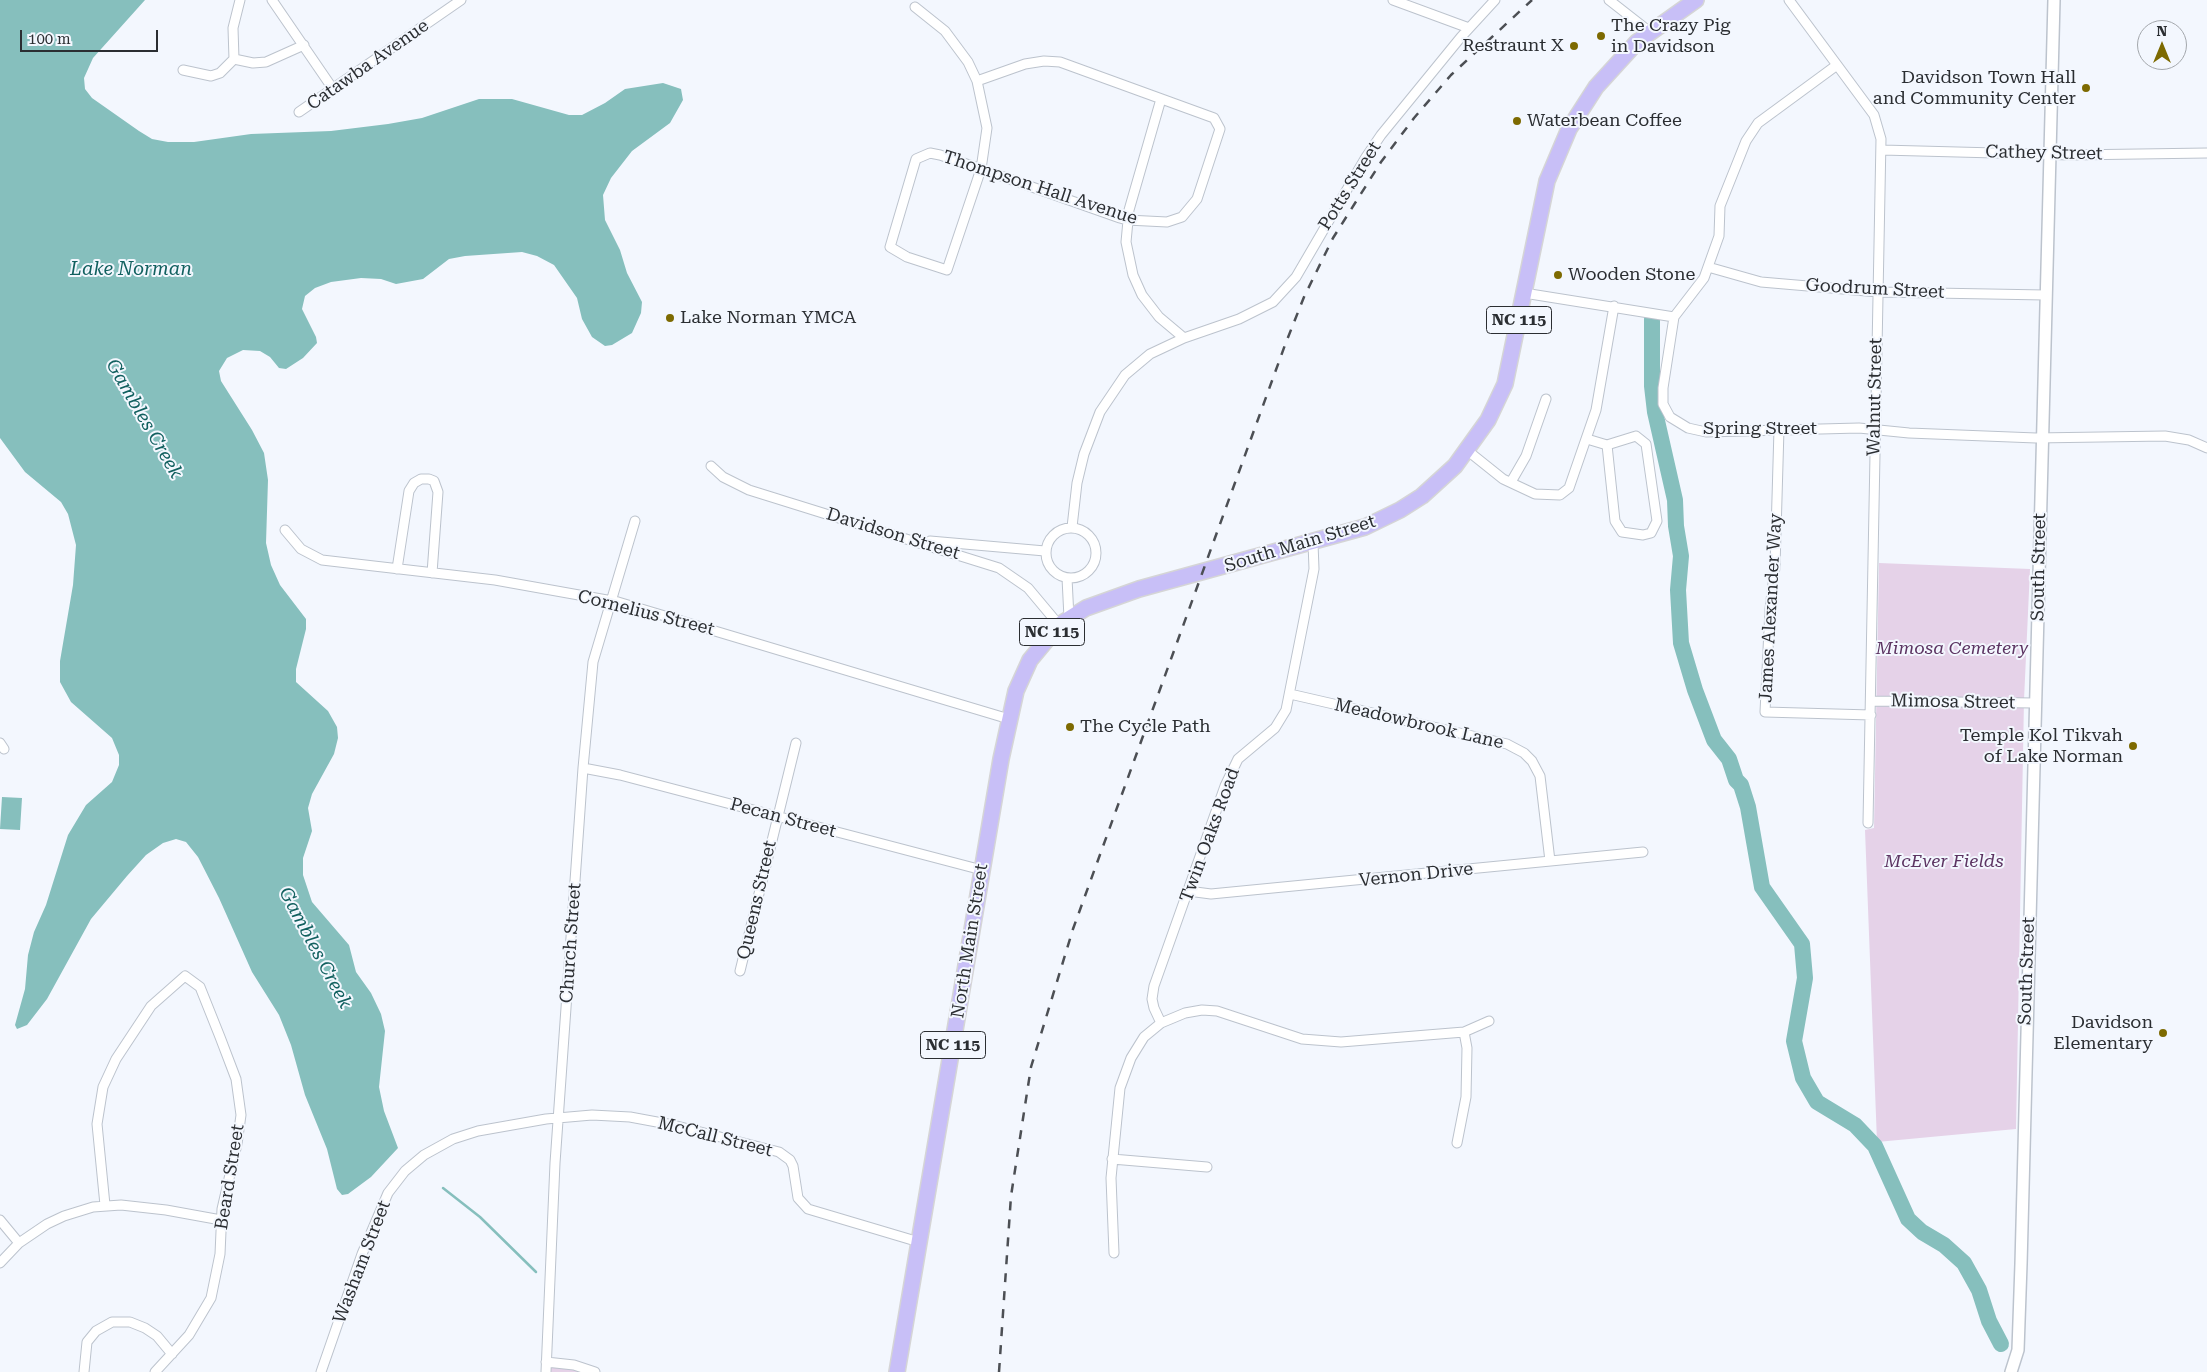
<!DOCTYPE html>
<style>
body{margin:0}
#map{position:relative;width:2207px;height:1372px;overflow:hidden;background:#f3f7fe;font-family:"Roboto Serif",serif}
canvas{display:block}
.north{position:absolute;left:2137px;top:20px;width:50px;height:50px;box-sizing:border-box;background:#f3f7fe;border:1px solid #a3a7ac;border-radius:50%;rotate:0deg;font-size:14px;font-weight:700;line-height:20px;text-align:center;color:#2b2e32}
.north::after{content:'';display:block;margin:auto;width:18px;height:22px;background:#7d6a01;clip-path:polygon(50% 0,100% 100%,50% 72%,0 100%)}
.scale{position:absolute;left:20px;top:30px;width:138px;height:22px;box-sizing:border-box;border:2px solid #2b2e32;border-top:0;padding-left:6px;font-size:15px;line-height:18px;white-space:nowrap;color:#2b2e32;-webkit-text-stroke:4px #f3f7fe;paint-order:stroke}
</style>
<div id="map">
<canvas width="2207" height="1372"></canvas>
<div class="north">N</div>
<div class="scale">100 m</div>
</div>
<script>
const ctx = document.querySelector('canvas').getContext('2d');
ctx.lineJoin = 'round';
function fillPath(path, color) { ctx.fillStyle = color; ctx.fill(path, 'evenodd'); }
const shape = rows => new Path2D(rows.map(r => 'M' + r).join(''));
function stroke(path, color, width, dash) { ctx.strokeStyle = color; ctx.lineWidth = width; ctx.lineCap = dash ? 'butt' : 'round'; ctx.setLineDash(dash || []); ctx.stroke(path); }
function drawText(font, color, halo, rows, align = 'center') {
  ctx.font = font + ' "Roboto Serif",serif'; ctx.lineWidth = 4; ctx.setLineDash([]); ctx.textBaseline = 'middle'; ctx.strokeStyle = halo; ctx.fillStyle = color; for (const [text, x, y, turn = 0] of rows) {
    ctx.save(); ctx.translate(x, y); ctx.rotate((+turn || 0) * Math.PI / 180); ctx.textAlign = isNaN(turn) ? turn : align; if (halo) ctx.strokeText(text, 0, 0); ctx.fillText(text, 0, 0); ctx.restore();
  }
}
fillPath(shape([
 [1879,563,2030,569,2024,700,2016,1129,1877,1142,1865,830,1874,828],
 [547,1362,595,1372,546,1372]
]), '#e5d2e8');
fillPath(shape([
 [0,0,145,0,93,58,84,78,85,89,92,98,139,131,152,139,168,142,194,142,251,134,331,131,388,124,422,118,479,99,512,99,569,115,582,115,605,103,625,89,663,83,681,89,683,100,670,123,632,151,611,178,603,195,605,220,620,250,627,273,642,302,641,313,632,333,612,345,605,346,592,337,582,319,577,298,554,265,537,256,522,252,465,256,449,259,423,279,396,284,381,279,361,278,331,282,315,288,305,296,302,309,316,337,317,343,303,358,286,369,279,368,270,357,260,351,243,350,227,358,219,371,221,381,252,430,264,453,268,480,266,543,271,565,280,585,306,619,306,629,296,669,296,682,328,711,337,727,338,738,334,754,312,794,308,808,312,831,303,858,303,875,312,902,349,945,356,972,371,993,381,1014,385,1031,379,1087,384,1111,398,1148,371,1177,348,1194,342,1195,337,1189,327,1149,305,1095,291,1045,279,1015,252,972,219,898,198,857,186,842,176,839,163,843,146,855,127,876,91,919,47,999,27,1025,17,1029,15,1025,25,989,28,955,34,932,46,905,68,835,86,805,112,782,119,765,119,755,112,738,71,702,60,682,60,661,73,585,76,545,68,514,61,502,25,472,0,438],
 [2,797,22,798,20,830,0,829]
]), '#86bfbd');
stroke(shape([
 [443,1188,480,1217,536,1272]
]), '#86bfbd', 2.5);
stroke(shape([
 [1652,319,1652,386,1655,412,1675,500,1676,526,1681,556,1678,590,1681,643,1695,690,1714,740,1729,759,1736,780,1741,785,1748,807,1762,887,1802,944,1805,978,1794,1041,1803,1078,1817,1102,1855,1125,1875,1146,1908,1219,1922,1232,1944,1245,1964,1263,1979,1290,1989,1321,2001,1344]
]), '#86bfbd', 16);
const minor = shape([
 [240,0,233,28,234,59,253,63,266,62,304,45],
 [272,0,333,89],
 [1393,0,1469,28],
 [1609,0,1650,32],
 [1789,0,1874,115,1881,139,1868,823],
 [915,7,945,31,968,62,977,81,987,128,981,169,947,270,907,257,890,247,916,159,930,153,940,155,981,169,1120,218,1127,220,1167,222,1182,217,1197,199,1220,129,1214,118,1060,62,1044,61,1025,64,977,81],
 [1837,65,1758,123,1746,141,1720,206,1719,236,1704,278,1674,317,1663,388,1663,404,1670,417,1688,428,1706,432,1859,428,1909,433,2036,438,2165,436,2189,440,2207,448],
 [183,70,211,76,220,73,234,59],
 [1161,99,1129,210,1126,242,1133,275,1142,295,1159,317,1184,338],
 [299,112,461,0],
 [1882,150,2071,155,2207,153],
 [1708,267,1761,282,1878,292,2045,295],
 [1524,293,1674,317],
 [1779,429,1775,567,1770,609,1765,712,1871,715],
 [1636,436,1646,444,1657,521,1651,533,1643,535,1622,532,1615,521,1607,445,1636,436],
 [1587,439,1607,445],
 [1468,451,1503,479,1535,494,1560,495,1569,488,1596,410,1614,306],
 [711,466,723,477,749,490,999,568,1028,588,1059,625],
 [1511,482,1526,456,1546,399],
 [1072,527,1077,483,1084,454,1100,412,1125,375,1150,354,1184,338,1239,319,1273,302,1296,277,1366,157,1381,135,1461,37,1495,0],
 '1046 553a25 25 0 1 1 50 0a25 25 0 1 1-50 0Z',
 [285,530,301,549,322,560,495,580,618,602,1009,719],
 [930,541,1045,551],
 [397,569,409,491,414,483,421,479,429,479,434,481,438,492,432,573],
 [1067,578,1069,618],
 [1290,694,1507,744,1524,753,1532,761,1540,776,1550,861],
 [1871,701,2035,703],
 [0,743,4,749],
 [583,768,620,775,982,870],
 [1188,891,1211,894,1643,852],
 [740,971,796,743],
 [1161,1023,1154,1008,1152,999,1154,986,1225,786,1238,759,1275,728,1286,710,1314,569,1313,543],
 [1457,1143,1466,1097,1467,1048,1464,1032],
 [1112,1159,1207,1167],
 [105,1205,97,1124,103,1087,116,1059,151,1006,185,976,200,987,220,1037,236,1079,241,1115,237,1144,222,1209,220,1254,211,1298,189,1335,155,1372],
 [0,1220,19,1243],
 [1114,1253,1111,1178,1120,1088,1131,1058,1144,1037,1161,1023,1185,1013,1202,1010,1217,1011,1302,1039,1341,1042,1464,1032,1489,1021],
 [0,1263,19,1243,47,1224,64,1216,93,1207,121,1205,166,1210,221,1220],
 [546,1362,574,1365,595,1372],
 [84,1372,87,1342,96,1331,112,1322,130,1322,145,1328,157,1336,172,1354],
 [321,1372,362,1254,388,1193,405,1171,424,1155,453,1139,478,1131,546,1119,592,1115,630,1117,673,1125,779,1152,790,1160,793,1166,798,1198,808,1209,919,1242],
 [546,1372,555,1163,583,768,593,662,635,521]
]);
const tertiary = shape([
 [2011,1372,2018,1350,2021,1264,2054,0]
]);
const primary = shape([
 [897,1372,1001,759,1016,691,1030,660,1059,625,1086,608,1139,589,1365,527,1400,510,1422,496,1455,466,1488,420,1505,384,1547,181,1569,129,1596,87,1637,42,1696,0]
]);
stroke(minor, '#bcc3cd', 11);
stroke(tertiary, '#bcc3cd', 14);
stroke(primary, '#d5d5d6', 18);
stroke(minor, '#fff', 9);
stroke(tertiary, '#fff', 11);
stroke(primary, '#c8bff7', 15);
stroke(shape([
 [999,1372,1011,1196,1031,1067,1073,929,1285,345,1304,297,1333,238,1381,162,1414,118,1451,75,1532,0]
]), '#4c4f54', 2.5, [9, 9]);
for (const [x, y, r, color] of [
 [1601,36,5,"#7d6a01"],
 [1574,46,5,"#7d6a01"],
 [2086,88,5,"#7d6a01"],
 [1517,121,5,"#7d6a01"],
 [1558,275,5,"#7d6a01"],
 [670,318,5,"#7d6a01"],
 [1070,727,5,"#7d6a01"],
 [2133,746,5,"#7d6a01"],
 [2163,1033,5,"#7d6a01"]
]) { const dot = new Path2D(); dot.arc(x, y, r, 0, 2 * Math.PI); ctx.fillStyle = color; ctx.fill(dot); stroke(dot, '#f3f7fe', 2); }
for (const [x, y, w] of [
 [1519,320,65],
 [1052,632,65],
 [953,1045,65]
]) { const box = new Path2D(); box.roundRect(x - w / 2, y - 13.5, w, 27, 4); ctx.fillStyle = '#f3f7fe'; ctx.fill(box); stroke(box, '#2b2e32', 1); }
drawText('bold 16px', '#2b2e32', null, [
 ["NC 115",1519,320],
 ["NC 115",1052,632],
 ["NC 115",953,1045]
]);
drawText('18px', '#2b2e32', '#f3f7fe', [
 ["The Crazy Pig",1611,26],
 ["in Davidson",1611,47],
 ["Restraunt X",1564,46,"right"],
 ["Davidson Town Hall",2076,78,"right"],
 ["and Community Center",2076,99,"right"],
 ["Waterbean Coffee",1527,121],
 ["Wooden Stone",1568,275],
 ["Lake Norman YMCA",680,318],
 ["The Cycle Path",1080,727],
 ["Temple Kol Tikvah",2123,736,"right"],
 ["of Lake Norman",2123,757,"right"],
 ["Davidson",2153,1023,"right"],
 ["Elementary",2153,1044,"right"]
], 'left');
drawText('18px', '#2b2e32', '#f3f7fe', [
 ["Catawba Avenue",368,65,-35],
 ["Cathey Street",2044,153,1],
 ["Potts Street",1350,186,-58],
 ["Thompson Hall Avenue",1040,188,18],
 ["Goodrum Street",1875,289,3],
 ["Walnut Street",1875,397,-89],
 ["Spring Street",1760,429],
 ["Davidson Street",893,534,17],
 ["South Main Street",1300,544,-17],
 ["South Street",2039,567,-89],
 ["James Alexander Way",1771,608,-87],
 ["Cornelius Street",646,613,14],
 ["Mimosa Street",1953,702,1],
 ["Meadowbrook Lane",1419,724,13],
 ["Pecan Street",783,818,15],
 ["Twin Oaks Road",1210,835,-70],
 ["Vernon Drive",1416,875,-6],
 ["Queens Street",757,900,-77],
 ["North Main Street",970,941,-81],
 ["Church Street",571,943,-86],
 ["South Street",2027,971,-88],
 ["McCall Street",715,1137,14],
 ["Beard Street",230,1177,-81],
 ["Washam Street",362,1262,-69]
]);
drawText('italic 18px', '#5c3462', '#f3f7fe', [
 ["Mimosa Cemetery",1952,649],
 ["McEver Fields",1944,862]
]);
drawText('italic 19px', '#11605f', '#f3f7fe', [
 ["Lake Norman",131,269],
 ["Gambles Creek",144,419,60],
 ["Gambles Creek",315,948,62]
]);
</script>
